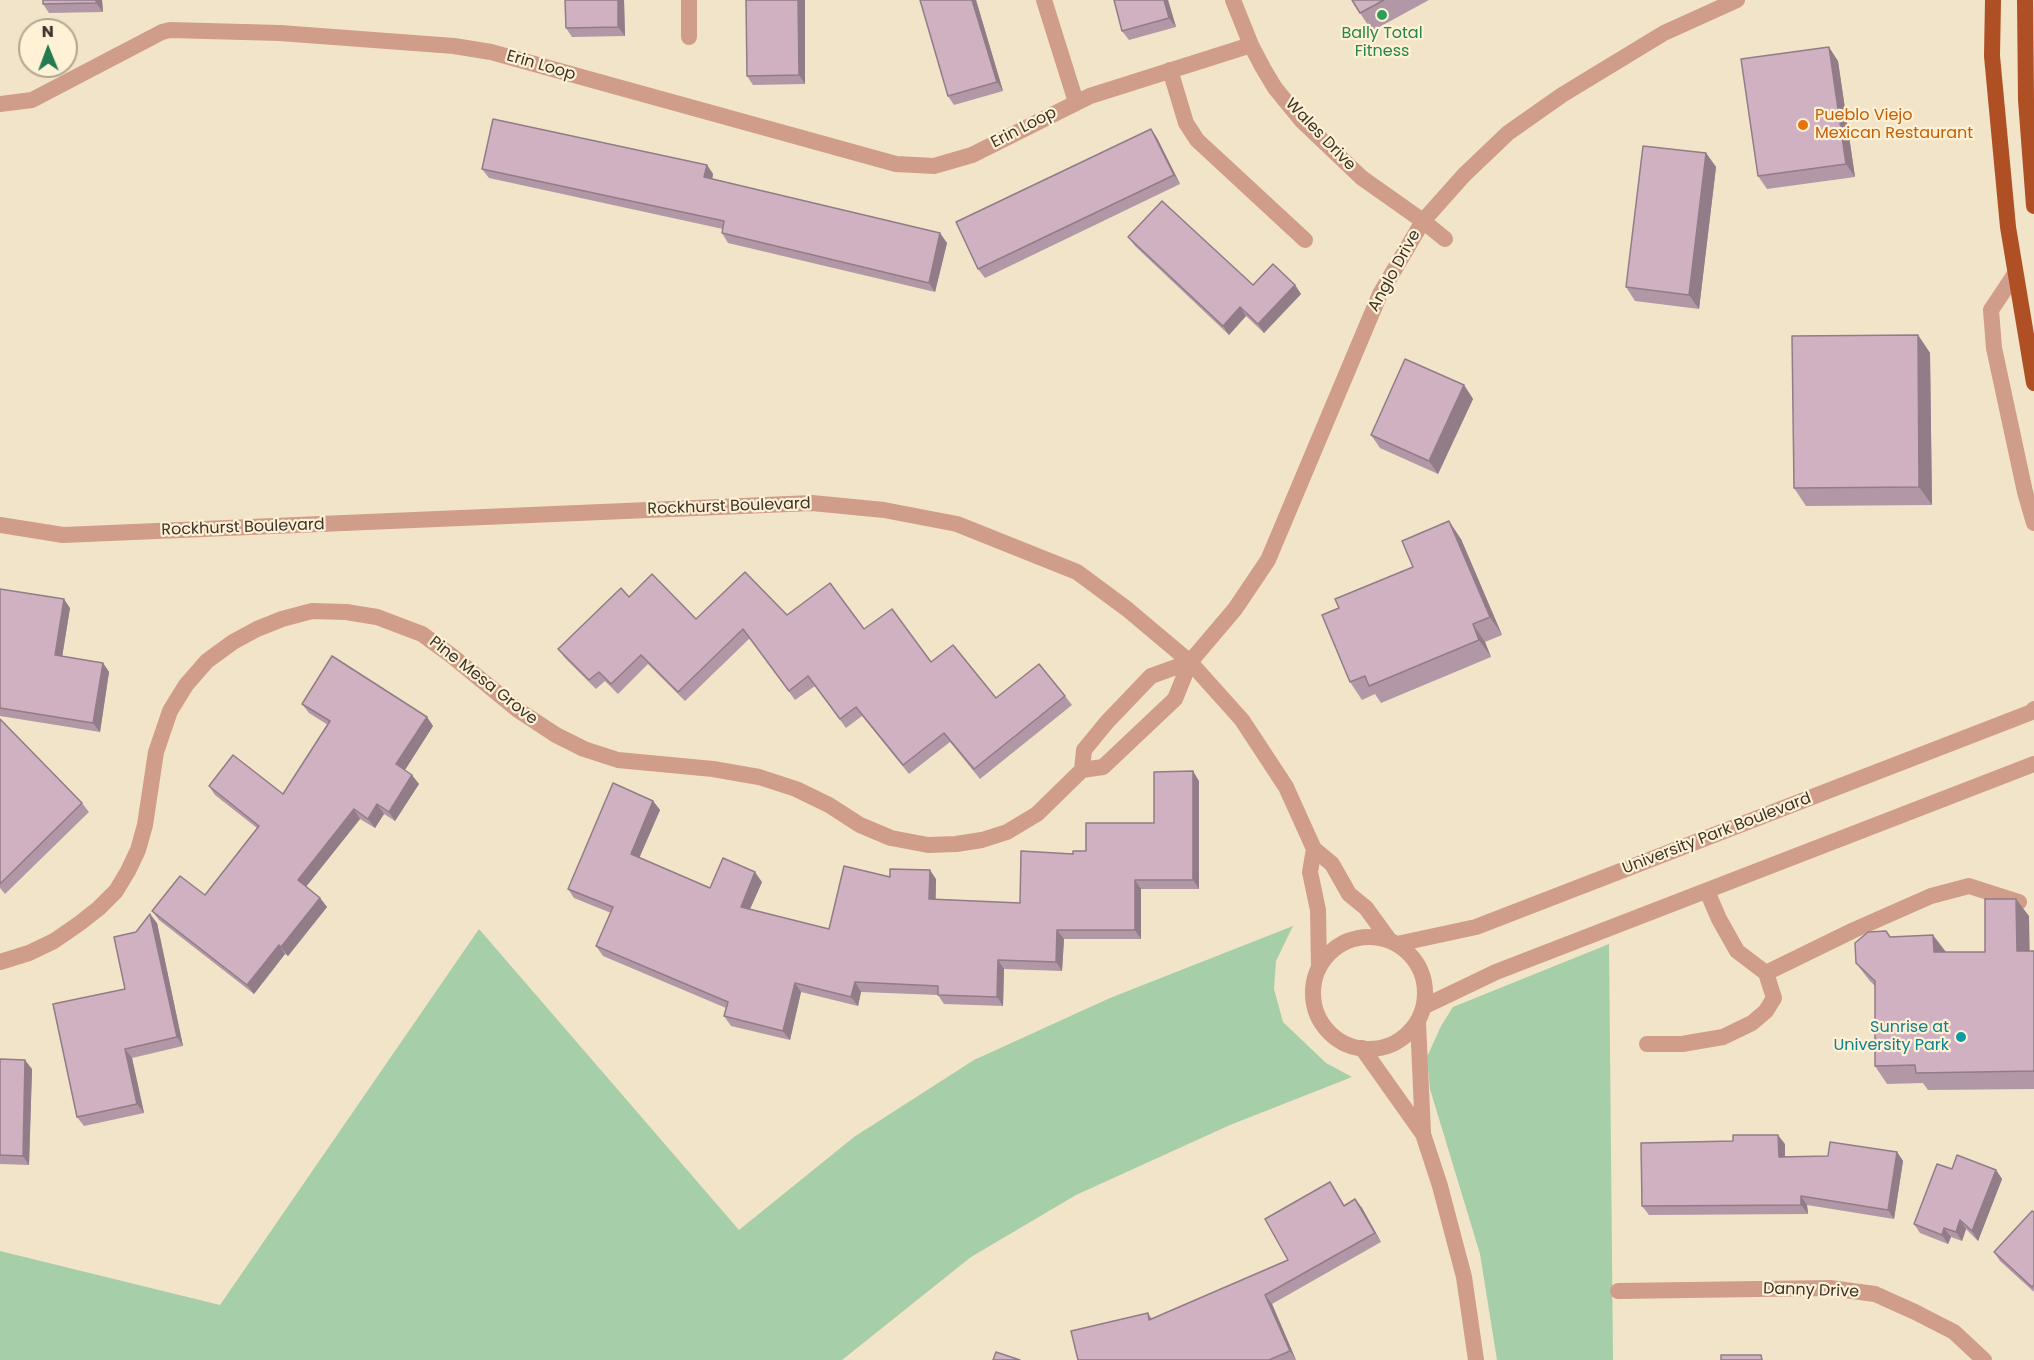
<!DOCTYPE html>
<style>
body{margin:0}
#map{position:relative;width:2034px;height:1360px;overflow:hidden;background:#f2e4c8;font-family:Poppins,sans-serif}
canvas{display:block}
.north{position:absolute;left:18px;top:18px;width:60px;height:60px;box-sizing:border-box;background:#fff1d5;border:2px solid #b1a691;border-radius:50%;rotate:359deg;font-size:16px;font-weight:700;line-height:24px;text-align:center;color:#3b352a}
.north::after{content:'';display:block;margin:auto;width:21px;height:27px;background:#237b4f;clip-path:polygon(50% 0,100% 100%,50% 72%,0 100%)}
</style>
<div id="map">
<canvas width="2034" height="1360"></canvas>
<div class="north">N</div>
</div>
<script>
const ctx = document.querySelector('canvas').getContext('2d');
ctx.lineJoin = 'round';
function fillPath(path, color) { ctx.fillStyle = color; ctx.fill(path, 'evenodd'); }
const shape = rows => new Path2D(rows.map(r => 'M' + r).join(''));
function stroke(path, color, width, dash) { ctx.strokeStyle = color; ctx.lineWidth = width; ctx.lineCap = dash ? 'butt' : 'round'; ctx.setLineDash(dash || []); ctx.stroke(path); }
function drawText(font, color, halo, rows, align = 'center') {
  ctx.font = font + ' Poppins,sans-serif'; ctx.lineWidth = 4.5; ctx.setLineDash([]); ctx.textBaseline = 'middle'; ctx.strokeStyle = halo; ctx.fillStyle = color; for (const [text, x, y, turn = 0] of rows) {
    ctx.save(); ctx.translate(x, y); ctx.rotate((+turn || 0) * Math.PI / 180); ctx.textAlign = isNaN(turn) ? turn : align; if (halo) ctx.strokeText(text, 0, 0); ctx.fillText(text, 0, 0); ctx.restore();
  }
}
fillPath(shape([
 [1293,926,1276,961,1274,989,1283,1022,1326,1063,1352,1077,1230,1125,1076,1195,971,1257,842,1360,0,1360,0,1251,220,1305,479,929,739,1230,854,1137,974,1060,1110,998],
 [1609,944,1613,1360,1497,1360,1480,1254,1430,1089,1427,1057,1441,1026,1453,1007]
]), '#a6cea8');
stroke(shape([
 [1044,0,1076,102],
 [1233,0,1251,45,1263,68,1275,88,1302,121,1362,178,1423,221,1445,239],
 [689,37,689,0],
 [1170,70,1186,123,1197,140,1305,240],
 [0,104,32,100,162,32,170,30,280,33,454,46,491,52,896,164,934,166,972,155,1090,96,1251,45],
 [2015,274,1991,310,1994,348,2025,492,2034,523],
 [0,525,63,535,812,503,884,510,957,524,1077,572,1127,609,1190,662,1242,720,1286,787,1314,849,1332,864,1349,894,1366,908,1390,941],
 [1082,770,1103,767,1175,699,1190,662,1235,609,1268,560,1380,294,1423,221,1464,175,1508,133,1562,95,1664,33,1737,0],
 [1314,849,1310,872,1318,910,1319,967],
 [1707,891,1719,919,1737,951,1766,973,1854,930,1931,896,1969,886,2019,902],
 '1313 993a56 56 0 1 1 112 0a56 56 0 1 1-112 0Z',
 [1397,944,1476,927,2032,712,2034,709],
 [0,962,29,953,54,941,80,923,99,908,116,891,128,871,138,850,145,825,156,752,170,711,186,685,207,661,233,642,257,629,282,619,312,611,346,612,377,617,422,634,452,656,518,710,556,735,584,749,618,760,713,769,759,777,796,789,829,805,860,825,891,838,928,845,956,844,982,840,1007,832,1037,814,1082,770,1084,750,1107,722,1151,676,1190,662],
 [1425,1006,1496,972,2034,764],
 [1418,1022,1423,1133],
 [1647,1044,1682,1044,1723,1037,1752,1023,1766,1011,1774,998,1766,973],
 [1362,1048,1423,1134,1440,1186,1464,1277,1476,1360],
 [1618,1291,1830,1288,1875,1294,1915,1312,1954,1332,1984,1360]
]), '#cf9d8a', 16);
stroke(shape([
 [1993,0,1992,56,2008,227,2034,383],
 [2025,0,2026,100,2034,206]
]), '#ae5023', 16);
fillPath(shape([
 [43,0,102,0,103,12,49,13,43,4],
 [565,0,624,0,625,36,572,37,566,28],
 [746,0,805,0,805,84,753,85,747,76],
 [976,0,1003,91,954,105,948,96],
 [1168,0,1176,27,1129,40,1122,31],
 [1352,0,1429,0,1372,31,1360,13],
 [1838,61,1855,177,1767,189,1758,176],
 [1151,129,1157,138,1180,184,985,278,978,269],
 [1706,153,1716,167,1699,309,1635,301,1626,287],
 [707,165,713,174,712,179,940,233,947,243,935,292,728,243,722,233,723,229,489,178,482,169],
 [1128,237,1253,285,1295,285,1301,294,1264,333,1246,316,1229,335,1135,246],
 [1918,335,1930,353,1932,505,1806,506,1794,488],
 [1464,385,1473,399,1438,474,1380,448,1371,435],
 [1461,539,1502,635,1485,642,1491,657,1381,703,1375,694,1362,700,1350,682,1339,608,1413,567],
 [0,589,70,608,62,656,103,663,109,672,100,732,0,716],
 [629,597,696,619,787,615,864,629,931,662,996,698,1065,696,1072,705,980,779,950,742,909,774,862,716,846,728,815,686,795,700,750,638,685,701,648,664,618,694,605,681,596,689,565,658,558,649],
 [302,704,427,717,433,726,405,770,419,784,395,821,384,814,375,828,360,819,306,887,320,898,327,907,288,956,285,954,254,994,159,920,152,911,205,895,257,828,215,795,209,786,283,794,328,725,309,713],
 [0,719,82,803,89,812,5,894,0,888],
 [1199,781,1199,889,1141,889,1141,939,1064,939,1062,971,1004,969,1003,1006,944,1004,938,995,861,992,858,1006,801,992,790,1040,731,1026,724,1016,726,1008,603,956,596,946,611,913,574,898,568,889,653,801,660,810,639,858,710,888,762,882,750,909,829,929,890,877,936,879,936,899,1020,903,1073,854,1086,851,1154,823],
 [2029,916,2029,951,2034,951,2034,1089,1928,1090,1923,1083,1887,1084,1875,1066,1875,986,1869,980,1856,963,1890,937,1946,952,1985,952],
 [157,923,183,1046,132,1058,144,1113,84,1126,77,1117,125,989,136,932],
 [0,1059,32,1069,29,1165,0,1164],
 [1785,1144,1785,1157,1828,1156,1897,1152,1903,1161,1894,1219,1807,1205,1808,1214,1649,1215,1642,1206],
 [1952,1169,1996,1170,2002,1179,1978,1241,1966,1229,1962,1241,1951,1237,1948,1244,1920,1233,1914,1224],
 [1330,1182,1344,1205,1355,1199,1362,1208,1381,1242,1272,1304,1296,1360,1078,1360,1148,1313,1152,1319,1288,1260],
 [2034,1212,2034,1292,2000,1261,1994,1252]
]), '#b298a6');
fillPath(shape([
 [96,0,102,0,103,12,96,3],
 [618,0,624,0,625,36,618,27],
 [798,0,805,0,805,84,799,75],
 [972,0,976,0,1003,91,997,82],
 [1164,0,1168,0,1176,27,1169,18],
 [1829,47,1838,61,1855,177,1846,164],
 [1151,129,1157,138,1180,184,1174,175],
 [1706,153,1716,167,1699,309,1689,295],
 [707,165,713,174,711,186,704,177],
 [940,233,947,243,935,292,929,283],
 [1295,285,1301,294,1264,333,1258,324],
 [1240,307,1246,316,1229,335,1223,326],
 [1918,335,1930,353,1932,505,1919,487],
 [1464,385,1473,399,1438,474,1429,461],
 [1449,521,1461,539,1502,635,1490,617],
 [64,599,70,608,61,664,55,655],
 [1473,624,1485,642,1491,657,1479,640],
 [103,663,109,672,100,732,93,723],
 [427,717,433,726,403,773,396,764],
 [1193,771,1199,781,1199,889,1193,880],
 [412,775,419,784,395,821,389,812],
 [653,801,660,810,637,863,631,854],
 [377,804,384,814,375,828,368,819],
 [354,809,360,819,304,889,298,880],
 [930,870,936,879,935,908,929,899],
 [755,872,762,882,747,916,741,907],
 [1135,880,1141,889,1141,939,1135,930],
 [320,898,327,907,288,956,281,947],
 [2016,899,2029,916,2030,969,2017,951],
 [150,914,157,923,183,1046,177,1037],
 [1057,930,1064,939,1062,971,1056,962],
 [1933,935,1946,952,1934,952],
 [279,945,285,954,254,994,247,985],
 [998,960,1004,969,1003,1006,997,997],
 [855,982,861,992,858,1006,851,997],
 [795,983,801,992,790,1040,783,1031],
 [125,1049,132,1058,144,1113,137,1104],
 [25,1060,32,1069,29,1165,23,1156],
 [1778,1135,1785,1144,1785,1166,1779,1157],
 [1897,1152,1903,1161,1894,1219,1888,1210],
 [1996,1170,2002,1179,1978,1241,1972,1231],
 [1801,1196,1807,1205,1808,1214,1801,1205],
 [1355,1199,1362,1208,1381,1242,1375,1233],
 [1960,1220,1966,1229,1962,1241,1956,1232],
 [1944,1228,1951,1237,1948,1244,1942,1235],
 [1265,1295,1272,1304,1296,1360,1290,1351]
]), '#917c87');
const building = shape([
 [43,0,96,0,96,3,43,4,43,0],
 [565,0,618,0,618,27,566,28,565,0],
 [746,0,798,0,799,75,747,76,746,0],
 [920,0,972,0,997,82,948,96,920,0],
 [1114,0,1164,0,1169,18,1122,31,1114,0],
 [1352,0,1384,0,1360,13,1352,0],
 [1829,47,1846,164,1758,176,1741,59,1829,47],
 [493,119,707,165,704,177,940,233,929,283,722,233,724,221,482,169,493,119],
 [1151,129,1174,175,978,269,956,222,1151,129],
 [1643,146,1706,153,1689,295,1626,287,1643,146],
 [1162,201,1253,285,1273,264,1295,285,1258,324,1240,307,1223,326,1128,237,1162,201],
 [1918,335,1919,487,1794,488,1792,336,1918,335],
 [1405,359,1464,385,1429,461,1371,435,1405,359],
 [1449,521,1490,617,1473,624,1479,640,1369,686,1365,676,1350,682,1322,615,1339,608,1335,599,1413,567,1402,541,1449,521],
 [745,572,787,615,830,583,864,629,892,609,931,662,953,645,996,698,1039,664,1065,696,974,769,944,733,903,765,856,707,840,719,808,676,789,691,743,629,678,692,641,655,611,684,599,672,589,680,558,649,621,588,629,597,652,574,696,619,745,572],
 [0,589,64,599,55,655,103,663,93,723,0,708,0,589],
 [332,656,427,717,396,764,412,775,389,812,377,804,368,819,354,809,298,880,320,898,281,947,279,945,247,985,152,911,180,876,205,895,259,826,209,786,233,755,283,794,330,721,302,704,332,656],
 [0,719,82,803,0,884,0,719],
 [1193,771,1193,880,1135,880,1135,930,1057,930,1056,962,998,960,997,997,938,995,938,986,855,982,851,997,795,983,783,1031,724,1016,728,1002,596,946,613,907,568,889,613,783,653,801,631,854,710,888,723,858,755,872,741,907,829,929,844,866,890,877,890,869,930,870,929,899,1020,903,1021,851,1073,854,1073,851,1086,851,1086,823,1154,823,1154,772,1193,771],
 [1985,899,2016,899,2017,951,2034,951,2034,1071,1916,1073,1915,1065,1875,1066,1875,981,1856,963,1855,943,1868,932,1886,931,1890,937,1933,935,1934,952,1985,952,1985,899],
 [150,914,177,1037,125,1049,137,1104,77,1117,53,1004,125,989,114,937,136,932,150,914],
 [0,1059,25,1060,23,1156,0,1155,0,1059],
 [1733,1135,1778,1135,1779,1157,1828,1156,1830,1142,1897,1152,1888,1210,1801,1196,1801,1205,1642,1206,1641,1143,1733,1141,1733,1135],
 [1957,1155,1996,1170,1972,1231,1960,1220,1956,1232,1944,1228,1942,1235,1914,1224,1937,1164,1952,1169,1957,1155],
 [1330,1182,1344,1206,1355,1199,1375,1233,1265,1295,1290,1351,1269,1360,1078,1360,1071,1331,1148,1313,1149,1320,1288,1260,1265,1219,1330,1182],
 [2032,1211,2034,1212,2034,1285,2032,1287,1994,1252,2032,1211],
 [996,1352,1020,1360,993,1360,996,1352],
 [1721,1355,1761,1355,1762,1360,1721,1360,1721,1355]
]);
fillPath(building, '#cfb1c1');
stroke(building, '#917c87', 1.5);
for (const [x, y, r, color] of [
 [1382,15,6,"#2e9e5b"],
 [1803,125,6,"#e8710a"],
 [1961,1037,6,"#0f9aa8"]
]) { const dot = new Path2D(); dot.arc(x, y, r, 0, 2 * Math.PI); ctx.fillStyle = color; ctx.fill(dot); stroke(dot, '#fff1d5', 2); }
drawText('16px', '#27864d', '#fff1d5', [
 ["Bally Total",1382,34],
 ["Fitness",1382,52]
]);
drawText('16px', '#3b352a', '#fff1d5', [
 ["Erin Loop",541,66,16],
 ["Erin Loop",1024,128,-27],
 ["Wales Drive",1320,135,46],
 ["Anglo Drive",1395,271,-61],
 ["Rockhurst Boulevard",729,507,-2],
 ["Rockhurst Boulevard",243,528,-2],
 ["Pine Mesa Grove",483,681,38],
 ["University Park Boulevard",1717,834,-21],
 ["Danny Drive",1811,1291,2]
]);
drawText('16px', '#c56008', '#fff1d5', [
 ["Pueblo Viejo",1815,116],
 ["Mexican Restaurant",1815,134]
], 'left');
drawText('16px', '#0d838f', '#fff1d5', [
 ["Sunrise at",1949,1028],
 ["University Park",1949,1046]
], 'right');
</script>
